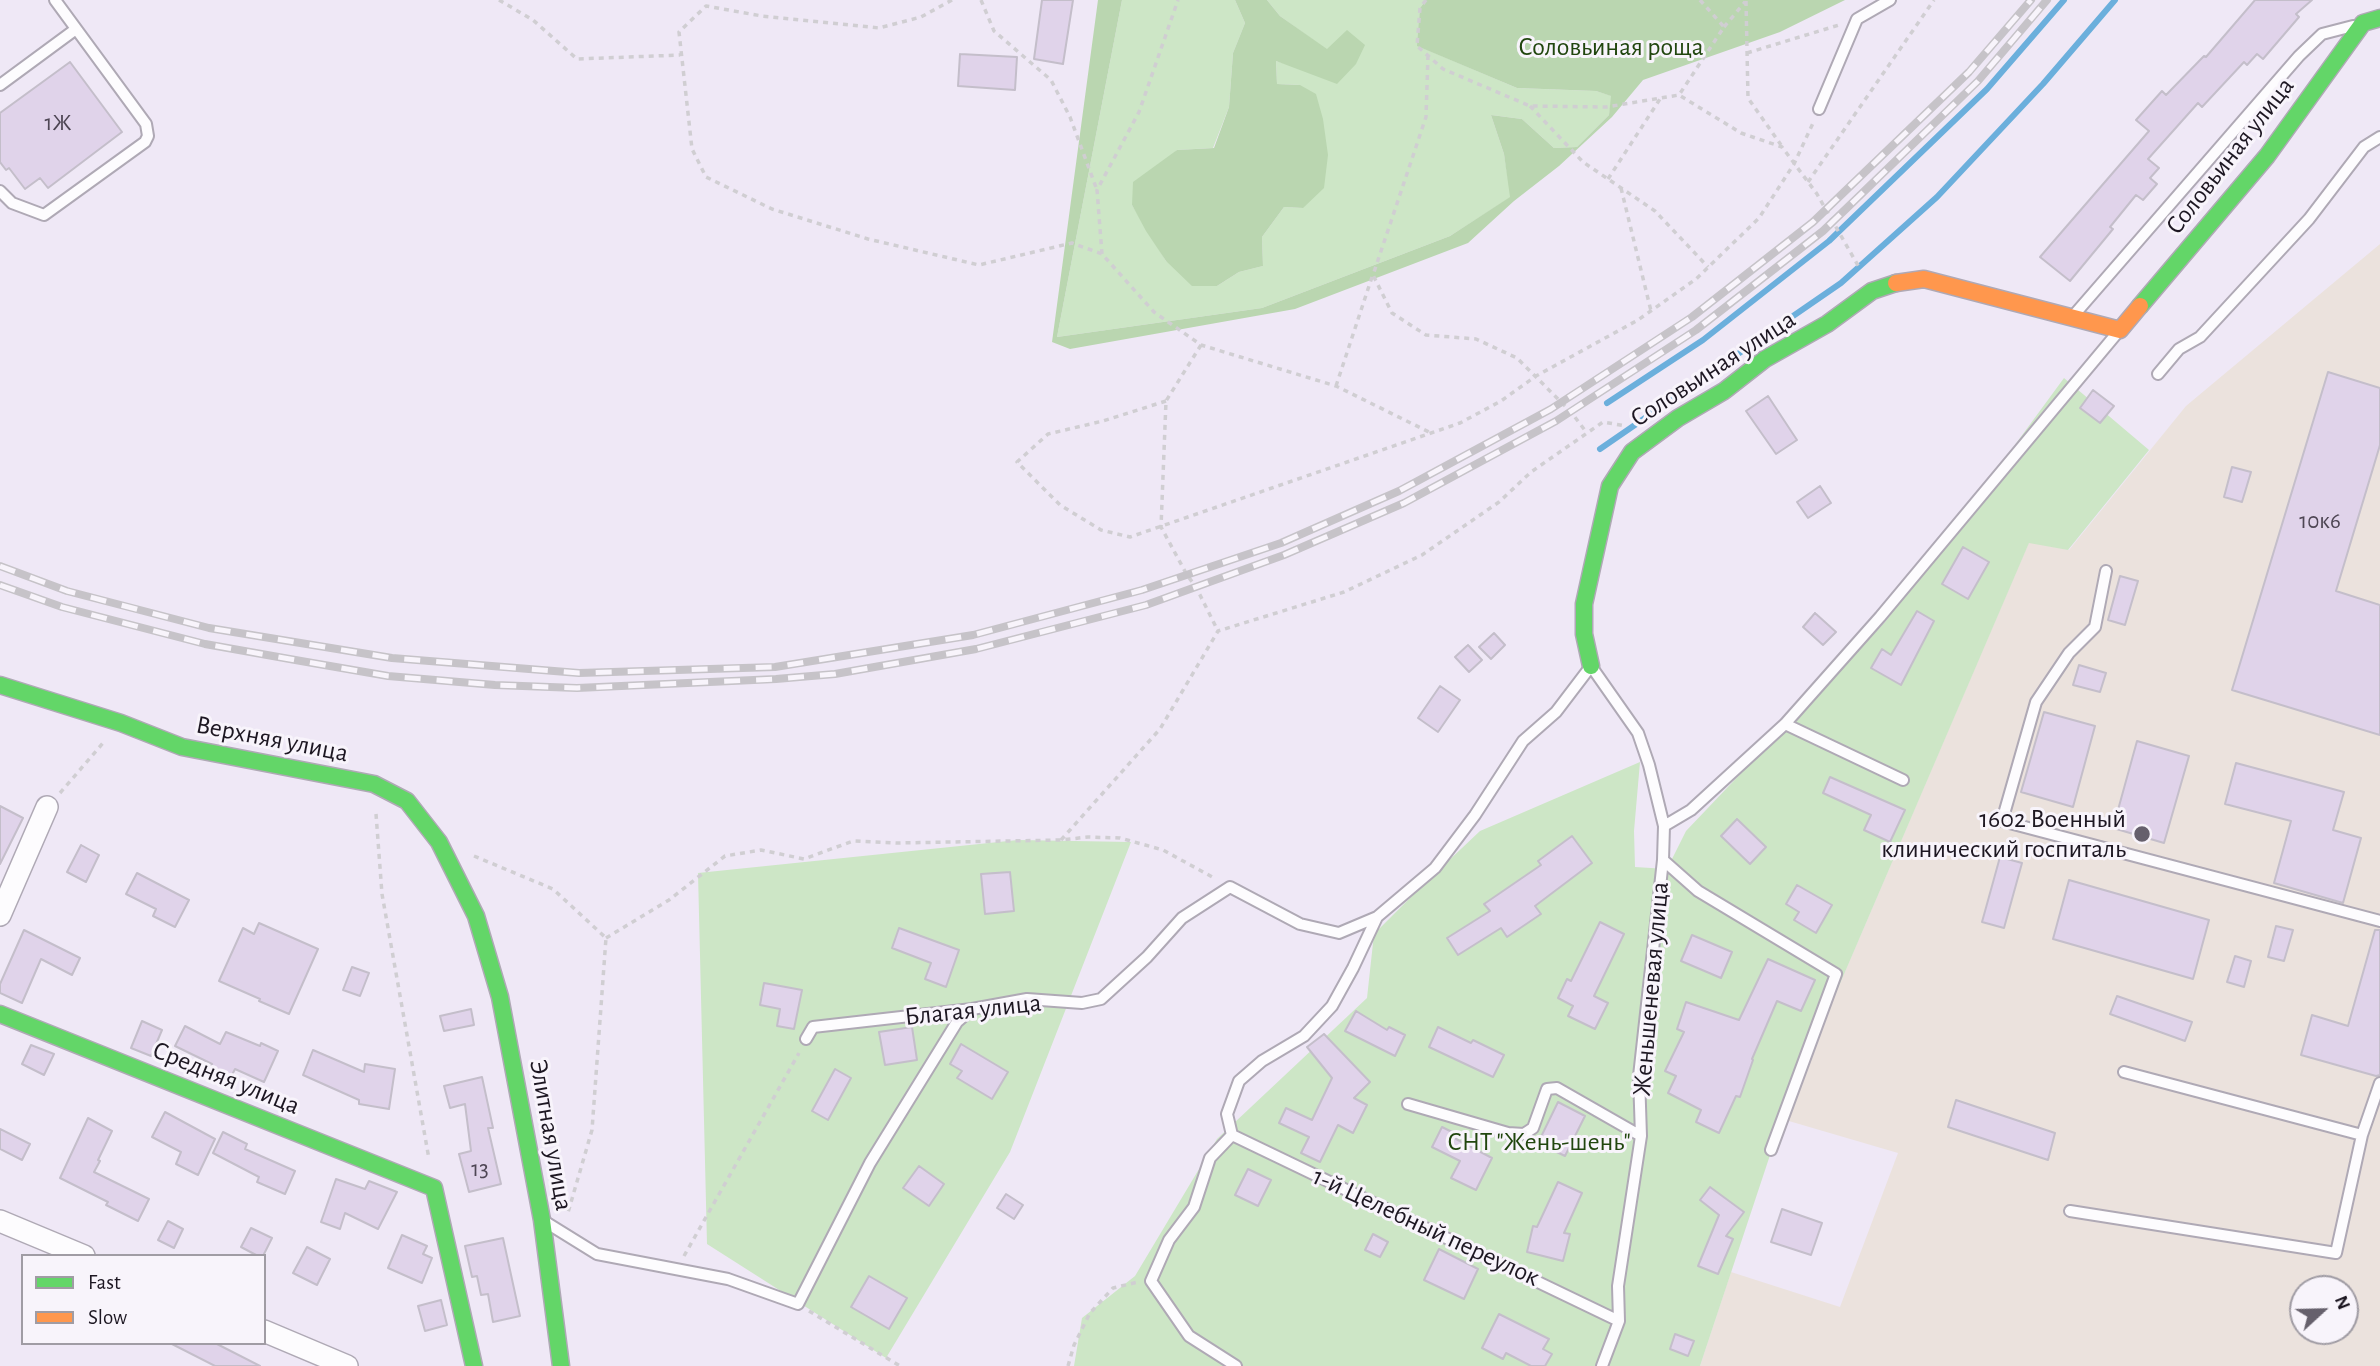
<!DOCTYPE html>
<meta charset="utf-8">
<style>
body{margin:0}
#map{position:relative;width:2380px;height:1366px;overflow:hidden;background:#efe8f6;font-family:"Alegreya Sans",sans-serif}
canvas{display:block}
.legend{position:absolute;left:21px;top:1254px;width:245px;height:91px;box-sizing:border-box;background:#f8f4fb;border:2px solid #a09ca4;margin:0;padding:9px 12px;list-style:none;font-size:21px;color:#1d1722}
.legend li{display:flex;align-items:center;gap:14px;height:35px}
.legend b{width:35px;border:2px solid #a09ca4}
.north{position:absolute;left:2289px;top:1275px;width:70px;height:70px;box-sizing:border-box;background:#f8f4fb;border:2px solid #a09ca4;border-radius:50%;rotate:68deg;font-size:19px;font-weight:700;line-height:28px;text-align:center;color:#1d1722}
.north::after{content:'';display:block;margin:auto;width:24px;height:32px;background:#66606c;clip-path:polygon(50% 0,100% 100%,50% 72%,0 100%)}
</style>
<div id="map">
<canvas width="2380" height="1366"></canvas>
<ul class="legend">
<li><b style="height:9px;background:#63d668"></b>Fast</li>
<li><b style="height:9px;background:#ff974d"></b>Slow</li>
</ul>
<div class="north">N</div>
</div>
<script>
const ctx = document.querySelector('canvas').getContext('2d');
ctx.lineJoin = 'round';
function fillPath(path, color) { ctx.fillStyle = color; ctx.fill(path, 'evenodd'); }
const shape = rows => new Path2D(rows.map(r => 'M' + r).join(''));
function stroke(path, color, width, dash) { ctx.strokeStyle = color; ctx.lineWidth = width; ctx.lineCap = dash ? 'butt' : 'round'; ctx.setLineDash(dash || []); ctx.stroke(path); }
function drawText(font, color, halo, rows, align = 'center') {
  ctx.font = font + ' "Alegreya Sans",sans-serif'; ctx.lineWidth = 6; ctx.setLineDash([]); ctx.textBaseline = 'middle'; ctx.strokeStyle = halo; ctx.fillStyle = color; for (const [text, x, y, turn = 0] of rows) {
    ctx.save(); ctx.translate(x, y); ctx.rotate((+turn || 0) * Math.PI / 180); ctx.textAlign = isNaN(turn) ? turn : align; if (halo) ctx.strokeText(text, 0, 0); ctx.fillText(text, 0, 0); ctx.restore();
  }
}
fillPath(shape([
 [2380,244,2380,1366,1700,1366,1731,1272,1840,1307,1898,1153,1782,1119,2029,542,2069,550,2186,406],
 [2303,1289,2345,1289,2345,1331,2303,1331]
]), '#ebe2dd');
fillPath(shape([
 [1122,0,1235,0,1245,23,1233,53,1229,107,1213,148,1177,150,1132,205,1166,261,1217,286,1239,272,1263,266,1262,237,1284,207,1303,208,1300,85,1277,84,1276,61,1299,68,1327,50,1280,16,1267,0,1426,0,1420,8,1418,46,1517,88,1596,91,1612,96,1609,115,1577,147,1554,148,1522,119,1491,115,1504,154,1511,197,1450,236,1262,308,1057,337],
 [2064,378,2149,450,2068,550,2029,543,1782,1119,1700,1366,1074,1366,1082,1318,1135,1276,1217,1139,1367,998,1374,934,1426,882,1480,831,1640,762,1634,831,1635,867,1667,869,1686,831,1885,622],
 [1018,840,1131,842,1010,1152,886,1358,707,1244,698,873]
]), '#cde6c6');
fillPath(shape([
 [1098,0,1122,0,1057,337,1262,308,1450,236,1510,197,1504,154,1491,115,1522,119,1554,148,1577,147,1609,115,1611,96,1596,91,1517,88,1417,46,1420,8,1426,0,1845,0,1780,32,1643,80,1612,117,1559,166,1514,201,1468,243,1295,309,1070,349,1052,342],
 [1235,0,1267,0,1280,16,1327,49,1347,30,1365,45,1356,64,1337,84,1276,61,1277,84,1300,85,1316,94,1323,119,1328,155,1324,188,1303,208,1284,207,1262,237,1263,266,1239,272,1217,286,1192,286,1166,261,1146,231,1132,205,1133,182,1177,150,1214,148,1229,107,1233,53,1245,23]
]), '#bad6b0');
stroke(shape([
 [1607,403,1703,340,1829,241,1987,89,2064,0],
 [1600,449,1841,283,1937,197,2043,84,2115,0]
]), '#6bafdc', 6);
const building = shape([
 [1042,0,1073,0,1063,64,1034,59,1042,0],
 [2255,0,2312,0,2296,14,2299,17,2263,59,2257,54,2247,65,2244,62,2202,107,2198,103,2148,159,2159,168,2150,178,2157,184,2143,200,2136,195,2110,227,2113,229,2070,281,2040,257,2149,131,2136,120,2162,91,2166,95,2204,56,2206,57,2255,0],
 [960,54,1017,57,1015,90,958,86,960,54],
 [70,62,122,132,48,188,40,178,25,189,9,168,6,170,0,162,0,113,70,62],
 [2328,372,2380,388,2380,445,2336,591,2380,605,2380,735,2232,690,2328,372],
 [2093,390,2114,406,2100,423,2080,408,2093,390],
 [1768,396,1797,440,1776,454,1746,411,1768,396],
 [2232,467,2251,472,2242,502,2224,497,2232,467],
 [1820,486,1831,503,1808,518,1797,502,1820,486],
 [1963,547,1989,562,1968,599,1942,584,1963,547],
 [2120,576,2138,581,2125,625,2108,620,2120,576],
 [1917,611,1934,621,1901,685,1871,668,1882,649,1891,655,1917,611],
 [1815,613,1836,632,1823,645,1803,627,1815,613],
 [1494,633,1505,645,1491,659,1479,647,1494,633],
 [1468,645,1482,660,1469,672,1455,657,1468,645],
 [2079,665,2106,673,2100,692,2073,685,2079,665],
 [1440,686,1460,700,1438,732,1418,718,1440,686],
 [2044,712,2095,726,2073,807,2021,792,2044,712],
 [2137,741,2189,756,2164,843,2113,828,2137,741],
 [2236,763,2344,792,2333,830,2361,838,2343,903,2274,883,2291,821,2225,804,2236,763],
 [1830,777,1905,810,1890,842,1864,830,1871,815,1823,793,1830,777],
 [0,806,23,818,0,864,0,806],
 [1737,819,1766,847,1750,864,1721,836,1737,819],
 [1572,836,1592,863,1535,906,1541,914,1507,937,1501,928,1458,955,1447,938,1490,911,1484,904,1541,865,1538,861,1572,836],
 [81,845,99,855,86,882,67,872,81,845],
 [2000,857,2022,863,2004,928,1982,922,2000,857],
 [1010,872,1014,911,985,914,981,874,1010,872],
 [137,873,189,900,175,927,153,916,156,909,126,894,137,873],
 [2069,880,2209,920,2193,979,2053,939,2069,880],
 [1797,885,1832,905,1816,933,1794,920,1799,912,1786,904,1797,885],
 [1600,922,1624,934,1594,996,1608,1003,1595,1029,1568,1016,1573,1006,1558,998,1567,979,1571,981,1600,922],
 [259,923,318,949,289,1014,259,1001,260,999,219,981,243,928,254,934,259,923],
 [2276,926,2293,930,2284,961,2268,957,2276,926],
 [899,928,959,950,946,987,925,979,931,963,892,948,899,928],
 [24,930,80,958,72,975,41,959,22,1003,0,993,0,984,24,930],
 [2375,930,2380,930,2380,1075,2376,1076,2301,1055,2312,1015,2348,1026,2375,930],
 [1692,935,1732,952,1721,978,1681,961,1692,935],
 [2235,956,2251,961,2244,987,2227,982,2235,956],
 [1768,959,1815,980,1801,1011,1777,1001,1752,1059,1753,1060,1740,1097,1736,1096,1719,1133,1696,1122,1701,1110,1668,1093,1676,1076,1665,1071,1684,1032,1677,1029,1686,1002,1739,1020,1768,959],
 [352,967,369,973,360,996,343,990,352,967],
 [764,983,802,990,794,1029,777,1026,780,1009,760,1005,764,983],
 [2117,996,2192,1022,2185,1041,2110,1014,2117,996],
 [471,1009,474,1025,444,1031,440,1016,471,1009],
 [1356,1011,1387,1030,1389,1027,1405,1035,1395,1056,1345,1031,1356,1011],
 [142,1021,162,1030,151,1056,131,1048,142,1021],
 [185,1026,220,1044,226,1032,260,1046,261,1043,278,1051,264,1082,235,1069,230,1079,209,1070,212,1064,175,1046,185,1026],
 [912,1027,917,1060,885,1065,879,1032,912,1027],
 [1438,1027,1471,1043,1473,1040,1504,1055,1493,1077,1429,1047,1438,1027],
 [1324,1034,1370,1082,1354,1098,1367,1105,1353,1133,1338,1125,1320,1162,1301,1153,1309,1137,1279,1123,1286,1108,1312,1120,1332,1078,1307,1047,1324,1034],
 [961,1044,1008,1072,992,1099,957,1078,962,1071,950,1064,961,1044],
 [31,1045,54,1054,44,1075,22,1064,31,1045],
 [313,1050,364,1072,365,1064,395,1069,389,1109,359,1104,359,1100,303,1075,313,1050],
 [835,1069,851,1078,828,1120,812,1111,835,1069],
 [482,1077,493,1128,488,1128,501,1184,469,1192,459,1154,471,1151,465,1104,450,1108,444,1086,482,1077],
 [1956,1100,2055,1133,2048,1160,1948,1127,1956,1100],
 [1558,1102,1585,1116,1565,1156,1538,1143,1558,1102],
 [165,1112,215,1139,198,1175,176,1164,181,1152,152,1137,165,1112],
 [88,1118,112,1131,98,1160,100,1161,94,1172,149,1199,138,1221,106,1205,108,1202,60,1178,88,1118],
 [1442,1127,1458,1135,1456,1139,1492,1158,1476,1190,1451,1178,1460,1161,1432,1147,1442,1127],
 [0,1129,30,1144,22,1160,0,1149,0,1129],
 [223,1132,247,1144,245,1149,295,1171,285,1194,257,1182,259,1177,213,1153,223,1132],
 [919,1166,944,1184,929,1206,903,1188,919,1166],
 [1248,1169,1271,1180,1258,1206,1235,1195,1248,1169],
 [336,1179,365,1189,369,1181,397,1192,378,1229,345,1213,340,1229,321,1222,336,1179],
 [1558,1182,1582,1193,1564,1233,1570,1234,1563,1261,1527,1252,1533,1226,1537,1227,1558,1182],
 [1710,1187,1744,1212,1726,1236,1733,1239,1718,1274,1698,1266,1719,1215,1700,1200,1710,1187],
 [1006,1194,1023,1205,1014,1219,997,1208,1006,1194],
 [1782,1209,1822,1223,1811,1255,1771,1242,1782,1209],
 [168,1221,183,1229,174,1248,158,1240,168,1221],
 [251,1228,272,1238,263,1256,258,1256,241,1247,251,1228],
 [1373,1234,1388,1242,1380,1257,1365,1250,1373,1234],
 [402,1235,427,1246,423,1254,432,1258,422,1283,388,1268,402,1235],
 [503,1238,520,1316,493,1322,488,1294,481,1295,477,1276,472,1277,465,1246,503,1238],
 [307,1247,330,1259,317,1285,293,1273,307,1247],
 [1439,1249,1478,1269,1464,1299,1424,1280,1439,1249],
 [869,1276,907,1298,889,1329,851,1307,869,1276],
 [441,1300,447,1325,425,1331,418,1306,441,1300],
 [1499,1314,1549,1339,1543,1349,1552,1354,1545,1366,1531,1366,1506,1353,1503,1359,1482,1348,1499,1314],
 [1675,1334,1694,1341,1688,1356,1670,1349,1675,1334],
 [170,1343,215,1343,260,1366,215,1366,170,1343]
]);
fillPath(building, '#e0d3ea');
stroke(building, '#c4beca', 2);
const lane = shape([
 [0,85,76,29],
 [1819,109,1857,19,1890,0],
 [0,191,12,203,44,215,145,142,148,136,146,124,55,0],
 [2074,315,2299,56,2322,34,2353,26],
 [2158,374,2179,349,2200,337,2309,219,2364,147,2380,137],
 [2106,571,2095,627,2069,653,2036,702,2002,821,2380,921],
 [1785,724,1903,780],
 [1664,826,1691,810,1785,724,1880,617,2118,332],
 [1663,860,1698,891,1836,974,1771,1150],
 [806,1039,813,1027,972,1009,1027,999,1082,1003,1101,999,1147,957,1182,918,1230,887,1300,924,1339,933,1377,917],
 [1408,1104,1508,1133,1524,1134,1533,1128,1547,1089,1557,1088,1641,1136],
 [1232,1135,1619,1321],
 [2362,1135,2380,1083],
 [2070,1211,2336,1253,2362,1135,2124,1072],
 [547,1223,597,1254,728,1279,798,1304,870,1163,957,1022,972,1009],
 [1236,1366,1189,1336,1151,1281,1169,1240,1194,1207,1210,1158,1232,1135,1227,1114,1239,1081,1262,1061,1304,1036,1332,1006,1353,968,1377,917,1435,868,1475,815,1523,741,1556,712,1591,666,1638,733,1649,765,1664,826,1663,860,1639,1076,1641,1136,1618,1286,1619,1321,1602,1366]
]);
const street = shape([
 [0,915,47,807],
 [0,1221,84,1256],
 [264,1331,347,1366]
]);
const fast = shape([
 [2140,306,2267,156,2363,23,2380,18],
 [1591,666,1584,634,1584,604,1610,486,1632,452,1678,418,1724,391,1765,359,1827,324,1872,291,1896,283],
 [0,685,121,723,182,747,374,784,407,801,439,842,476,916,500,997,542,1220,561,1366],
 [0,1014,434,1188,474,1366]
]);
const slow = shape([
 [1896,283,1924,279,2120,330,2140,306]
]);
stroke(lane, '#afa9b5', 14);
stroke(street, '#afa9b5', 24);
stroke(fast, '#afa9b5', 19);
stroke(slow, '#afa9b5', 19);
stroke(shape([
 [499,0,533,20,577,59,680,55],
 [952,0,921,17,879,28,762,16,706,6,679,32,692,149,706,177,772,209,868,239,979,265,1072,243,1102,254,1154,312,1201,345,1336,386,1431,433],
 [981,0,994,31,1051,80,1070,117,1097,190],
 [1426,0,1420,8,1417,46,1443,69,1530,106,1606,107,1679,95],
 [1700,0,1724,27,1679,95,1741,133,1782,147,1817,194,1860,269],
 [1746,1,1748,98,1781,145],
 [1724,27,1745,2],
 [1747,53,1839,25],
 [1428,55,1426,117,1373,275,1392,313,1426,335,1476,339,1517,358,1571,412,1587,433],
 [1530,106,1583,162,1655,211,1708,267],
 [1608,179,1660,99],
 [1808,182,1934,0],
 [1621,188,1651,311],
 [1102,254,1097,190,1139,112,1178,0],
 [1201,345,1166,401,1161,527,1187,575,1196,587,1218,631],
 [1336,386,1372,277],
 [1166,401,1103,421,1048,434,1017,462,1060,505,1101,530,1130,537,1460,423,1501,401,1536,376,1638,320,1696,279,1759,218,1794,164,1814,121],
 [60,793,103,743],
 [376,814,382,894,429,1159],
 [1061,840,1160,729,1218,631,1344,592,1422,555,1499,502,1531,472,1603,422,1626,426],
 [474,856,553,889,606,938,592,1130,567,1216],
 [606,938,669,900,725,856,761,850,804,859,853,841,897,843,1061,840,1088,837,1120,838,1163,850,1216,879],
 [684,1256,799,1053],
 [809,1311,900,1366],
 [1068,1366,1074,1345,1090,1313,1113,1288,1138,1282]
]), '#d0ced2', 3.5, [5, 5]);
stroke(lane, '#fdfcfe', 10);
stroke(street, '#fdfcfe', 21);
stroke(fast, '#63d668', 16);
stroke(slow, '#ff974d', 16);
const rail = shape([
 [0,566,67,591,209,628,392,658,579,673,775,667,973,635,1142,590,1281,543,1399,491,1551,409,1692,317,1813,222,1841,195,1969,72,2031,0],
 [0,585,62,607,205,644,301,661,388,676,495,685,577,688,776,679,835,674,976,649,1146,605,1284,555,1404,503,1556,421,1696,330,1823,231,1850,205,1978,81,2047,0]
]);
stroke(rail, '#c6c3c8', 8);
stroke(rail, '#f8f4fb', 5, [16]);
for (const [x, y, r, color] of [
 [2142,834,9,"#66606c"]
]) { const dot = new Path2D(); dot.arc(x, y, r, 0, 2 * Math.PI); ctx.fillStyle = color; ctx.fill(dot); stroke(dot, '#f8f4fb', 2.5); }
drawText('23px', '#4e4654', null, [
 ["1Ж",58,123],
 ["10к6",2320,521],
 ["13",480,1169]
]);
drawText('26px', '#21460e', '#f8f4fb', [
 ["Соловьиная роща",1611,47],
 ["СНТ \"Жень-шень\"",1539,1142]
]);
drawText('26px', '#1d1722', '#f8f4fb', [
 ["Соловьиная улица",2230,156,-52],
 ["Соловьиная улица",1713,369,-33],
 ["Верхняя улица",272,739,11],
 ["Женьшеневая улица",1651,989,-85],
 ["Благая улица",973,1010,-6],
 ["Средняя улица",226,1078,22],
 ["Элитная улица",551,1135,80],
 ["1-й Целебный переулок",1426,1227,25]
]);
drawText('26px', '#1d1722', '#f8f4fb', [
 ["1602 Военный",2126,819],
 ["клинический госпиталь",2126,849]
], 'right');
</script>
